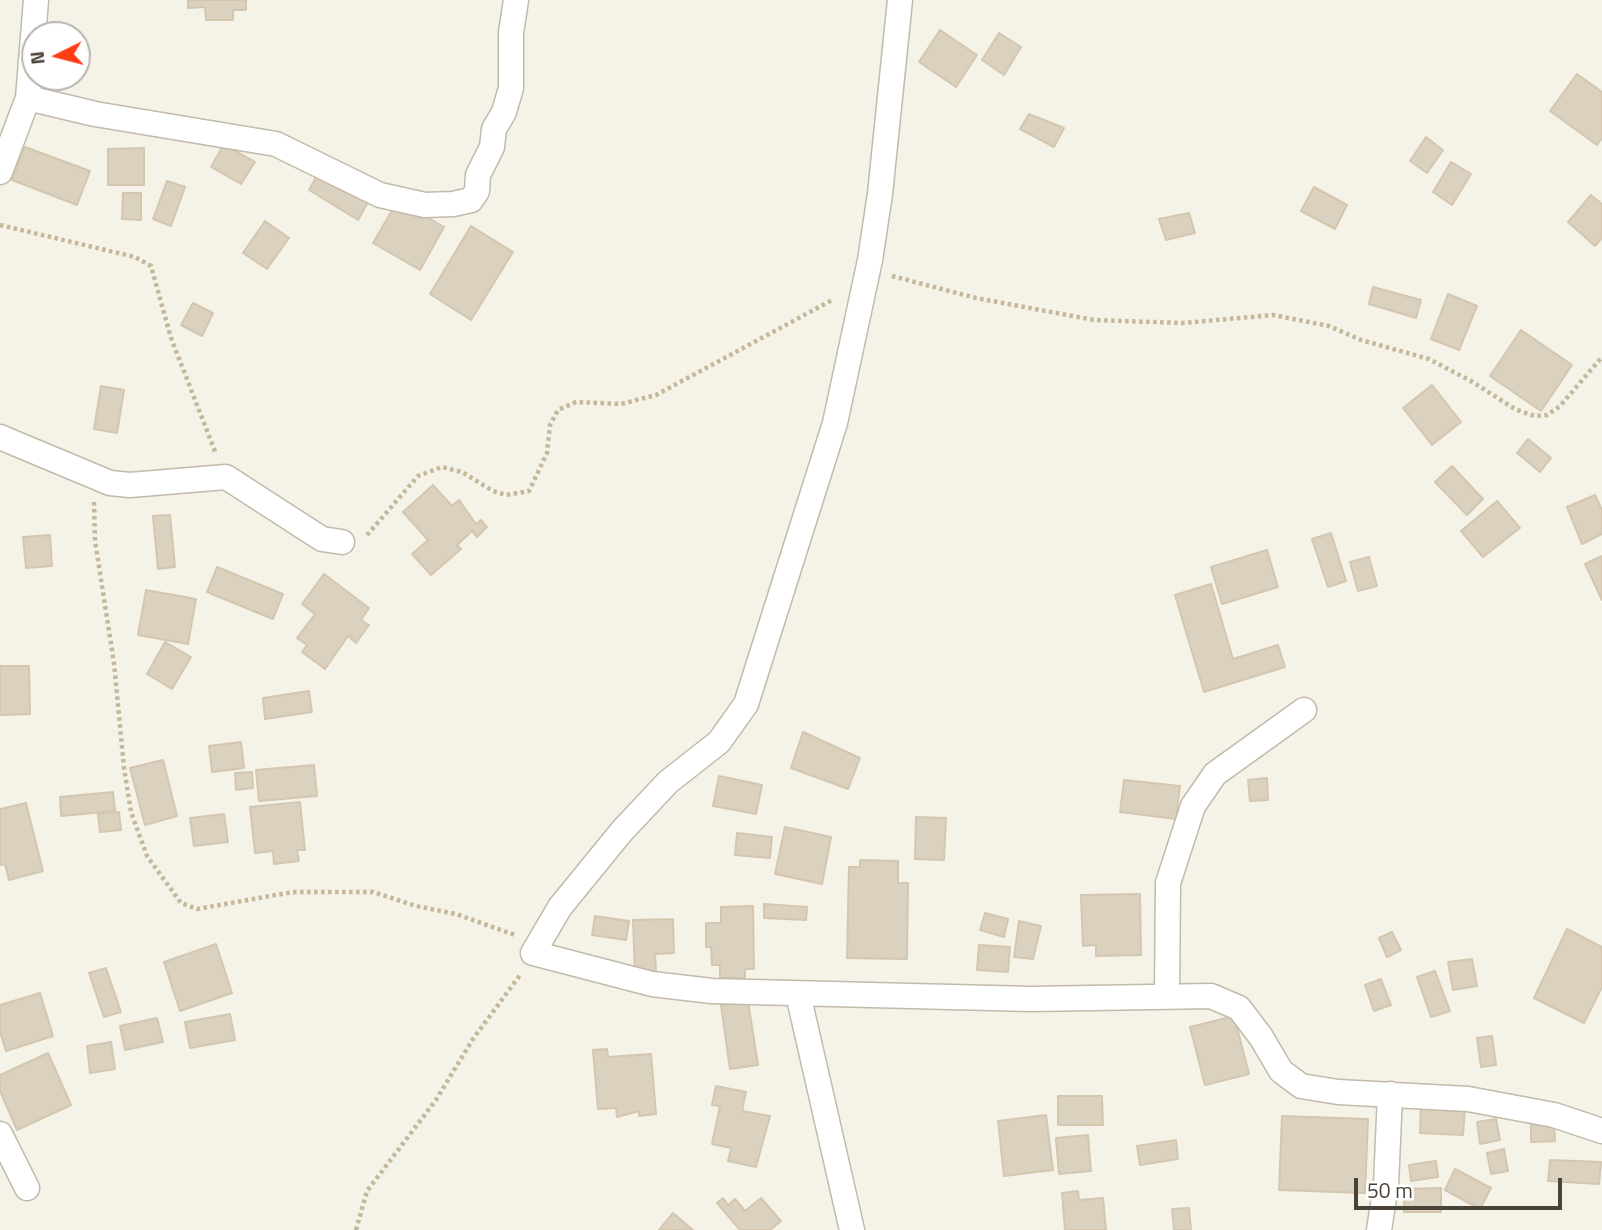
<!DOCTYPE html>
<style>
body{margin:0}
#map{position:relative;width:1602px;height:1230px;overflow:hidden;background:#f5f2e8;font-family:"Titillium Web",sans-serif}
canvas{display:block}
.north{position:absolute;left:21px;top:21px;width:70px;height:70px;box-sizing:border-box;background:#fff;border:2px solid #b7b3af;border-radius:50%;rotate:264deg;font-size:19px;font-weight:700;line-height:28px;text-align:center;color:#4a4236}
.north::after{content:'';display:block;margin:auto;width:24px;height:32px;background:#ff3d15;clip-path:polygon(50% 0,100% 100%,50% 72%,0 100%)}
.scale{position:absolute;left:1354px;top:1178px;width:208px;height:32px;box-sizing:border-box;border:4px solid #4a4236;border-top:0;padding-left:9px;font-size:21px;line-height:24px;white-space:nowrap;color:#4a4236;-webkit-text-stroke:5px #fff;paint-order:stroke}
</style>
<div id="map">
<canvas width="1602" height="1230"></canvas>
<div class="north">N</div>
<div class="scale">50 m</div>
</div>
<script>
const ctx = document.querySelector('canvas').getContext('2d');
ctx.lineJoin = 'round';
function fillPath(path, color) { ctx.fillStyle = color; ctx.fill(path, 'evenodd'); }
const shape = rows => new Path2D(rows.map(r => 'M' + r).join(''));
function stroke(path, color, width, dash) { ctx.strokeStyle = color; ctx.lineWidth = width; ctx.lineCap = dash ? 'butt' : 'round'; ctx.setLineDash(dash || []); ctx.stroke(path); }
const building = shape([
 [188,0,246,0,246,10,233,10,233,20,206,20,205,7,188,8,188,0],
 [940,30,977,55,956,87,919,62,940,30],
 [999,33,1021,47,1004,75,982,60,999,33],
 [1577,74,1602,92,1602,138,1597,145,1550,111,1577,74],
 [1029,114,1064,128,1054,147,1020,129,1029,114],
 [1426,137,1443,150,1427,173,1410,161,1426,137],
 [224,144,255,162,241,184,211,167,224,144],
 [25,147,90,171,77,205,12,180,25,147],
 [144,148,144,185,108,185,108,149,144,148],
 [1451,162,1471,174,1452,205,1433,192,1451,162],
 [319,172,368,202,358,220,309,190,319,172],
 [167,181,185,187,171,226,153,219,167,181],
 [1314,187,1347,205,1335,229,1301,211,1314,187],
 [123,193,141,193,141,220,122,219,123,193],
 [1591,195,1602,204,1602,238,1595,246,1568,222,1591,195],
 [398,200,444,227,420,270,373,243,398,200],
 [1189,213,1195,233,1166,240,1159,219,1189,213],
 [265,221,289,238,267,269,243,253,265,221],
 [471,226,513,252,471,320,430,294,471,226],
 [1373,287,1421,300,1416,318,1369,304,1373,287],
 [1448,294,1477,306,1459,350,1431,339,1448,294],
 [193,303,213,313,202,336,181,325,193,303],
 [1521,330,1572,365,1541,411,1490,376,1521,330],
 [1432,385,1461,422,1432,445,1403,408,1432,385],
 [101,386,124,390,117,433,94,429,101,386],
 [1528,439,1551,458,1540,472,1517,453,1528,439],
 [1452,466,1483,499,1467,515,1435,482,1452,466],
 [433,485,452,506,459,500,476,524,481,520,487,527,477,537,472,531,457,545,461,549,431,575,412,554,428,540,403,512,433,485],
 [1595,495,1602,510,1602,534,1582,544,1567,507,1595,495],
 [1497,501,1520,528,1483,557,1461,531,1497,501],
 [170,515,175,567,158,569,153,516,170,515],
 [1331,533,1346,581,1328,587,1312,539,1331,533],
 [50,535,52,566,26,568,23,537,50,535],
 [1267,550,1278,587,1222,604,1211,567,1267,550],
 [1602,556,1602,600,1585,564,1602,556],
 [1369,557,1377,586,1358,591,1350,562,1369,557],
 [217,567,283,594,273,619,207,592,217,567],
 [324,574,369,608,361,620,369,625,356,643,348,636,325,669,302,652,307,645,297,638,315,614,302,604,324,574],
 [1211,584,1233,659,1278,645,1285,667,1204,692,1175,595,1211,584],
 [146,590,196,599,188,644,138,635,146,590],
 [165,642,191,657,172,689,147,674,165,642],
 [0,666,29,666,30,714,0,715,0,666],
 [309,691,312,712,265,719,263,698,309,691],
 [803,732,860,758,848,789,791,768,803,732],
 [241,742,244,768,212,772,209,746,241,742],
 [163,760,177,816,145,825,130,768,163,760],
 [314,765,317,796,259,801,256,770,314,765],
 [252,772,253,788,236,790,235,773,252,772],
 [719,776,762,785,756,814,713,806,719,776],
 [1267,778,1268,800,1250,801,1248,780,1267,778],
 [1124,780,1180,786,1176,819,1120,812,1124,780],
 [113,792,115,811,61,816,60,797,113,792],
 [300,802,305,850,297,850,299,861,274,864,273,851,255,853,250,807,300,802],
 [26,803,43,871,9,880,5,864,0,865,0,809,26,803],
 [119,812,121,830,100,832,98,814,119,812],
 [224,814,228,842,194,846,190,818,224,814],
 [916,817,946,818,944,860,915,859,916,817],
 [785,827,831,837,822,884,775,874,785,827],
 [737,833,772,837,770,858,735,855,737,833],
 [860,860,898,861,898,883,908,883,907,959,847,958,849,867,860,867,860,860],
 [1140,894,1141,955,1096,956,1096,945,1083,946,1081,895,1140,894],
 [764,904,807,907,806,920,764,918,764,904],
 [753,906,754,969,745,969,745,978,720,978,720,965,712,965,711,947,706,947,706,923,721,923,721,907,753,906],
 [985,913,1008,919,1004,937,980,930,985,913],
 [595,916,629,921,626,940,592,935,595,916],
 [673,919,674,953,655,954,656,972,635,973,633,920,673,919],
 [1019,921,1041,926,1033,959,1014,957,1019,921],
 [1567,929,1602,947,1602,987,1584,1023,1534,998,1567,929],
 [1392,932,1401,950,1387,957,1379,938,1392,932],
 [216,944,232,993,180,1011,164,962,216,944],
 [979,945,1010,947,1008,972,977,970,979,945],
 [1472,959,1477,986,1453,990,1448,962,1472,959],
 [106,968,121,1012,104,1017,89,973,106,968],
 [1435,971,1450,1011,1431,1017,1417,977,1435,971],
 [1381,979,1391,1005,1374,1011,1365,985,1381,979],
 [40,993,53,1036,6,1051,0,1032,0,1005,40,993],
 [748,1001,758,1065,730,1069,721,1005,748,1001],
 [230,1014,235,1040,190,1048,185,1022,230,1014],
 [1234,1016,1249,1074,1205,1085,1190,1027,1234,1016],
 [157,1018,163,1042,125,1050,120,1026,157,1018],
 [1492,1036,1496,1065,1481,1067,1477,1038,1492,1036],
 [111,1042,115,1069,90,1073,87,1046,111,1042],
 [607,1049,608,1057,651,1054,656,1114,639,1116,639,1111,617,1117,616,1108,598,1109,593,1050,607,1049],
 [48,1053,71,1105,17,1130,0,1091,0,1075,48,1053],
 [716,1086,746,1092,742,1111,770,1116,756,1167,728,1161,731,1148,712,1144,720,1106,712,1105,716,1086],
 [1058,1096,1102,1096,1103,1125,1058,1125,1058,1096],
 [1421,1104,1465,1106,1463,1135,1420,1133,1421,1104],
 [1046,1115,1053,1170,1004,1176,998,1121,1046,1115],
 [1282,1116,1368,1119,1365,1193,1279,1190,1282,1116],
 [1496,1119,1500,1140,1480,1144,1477,1122,1496,1119],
 [1531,1121,1554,1121,1555,1141,1531,1142,1531,1121],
 [1088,1135,1091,1171,1059,1174,1056,1138,1088,1135],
 [1176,1140,1178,1159,1140,1165,1137,1146,1176,1140],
 [1504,1149,1508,1171,1491,1174,1487,1153,1504,1149],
 [1550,1160,1601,1162,1599,1184,1548,1181,1550,1160],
 [1436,1161,1438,1177,1411,1181,1409,1165,1436,1161],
 [1455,1169,1491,1188,1480,1209,1445,1190,1455,1169],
 [1441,1188,1441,1212,1404,1212,1404,1189,1441,1188],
 [1078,1191,1079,1200,1103,1198,1106,1230,1065,1230,1062,1193,1078,1191],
 [723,1198,728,1205,735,1199,745,1211,761,1198,781,1221,770,1230,740,1230,717,1203,723,1198],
 [1189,1208,1191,1230,1174,1230,1172,1209,1189,1208],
 [673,1213,693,1230,659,1230,673,1213]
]);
fillPath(building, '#dbd1bf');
stroke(building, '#d4c6af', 2);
const street = shape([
 [900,0,880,194,870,260,835,423,746,704,719,742,668,782,622,831,560,907,533,953,652,984,712,991,1031,999,1211,996,1239,1008,1261,1037,1281,1071,1301,1086,1338,1092,1468,1099,1554,1115,1602,1131],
 [28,98,95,114,276,144,380,195,425,205,453,204,471,200,477,191,478,175,492,147,494,129,504,112,511,88,511,33,516,0],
 [0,172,28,98,36,0],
 [0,437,110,483,130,485,226,477,322,539,342,542],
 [798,994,852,1230],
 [1167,995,1168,883,1193,806,1215,774,1304,710],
 [0,1134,27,1188],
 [1379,1230,1386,1185,1390,1094]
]);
stroke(street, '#c2baaa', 27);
stroke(shape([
 [0,225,135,257,151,266,171,338,216,454],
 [892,276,976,298,1094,320,1183,323,1273,315,1329,326,1361,340,1429,359,1471,381,1515,409,1534,416,1547,415,1560,406,1602,357],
 [94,502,95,541,114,663,124,768,131,812,147,856,181,903,197,909,293,892,373,892,416,906,456,914,515,935],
 [367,535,418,476,442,467,462,472,493,491,506,495,529,491,547,453,550,425,558,410,576,402,621,404,656,395,834,299],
 [356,1230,367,1191,436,1100,473,1039,520,975]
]), '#c5b799', 4.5, [3.5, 3.5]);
stroke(street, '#fff', 24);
</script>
